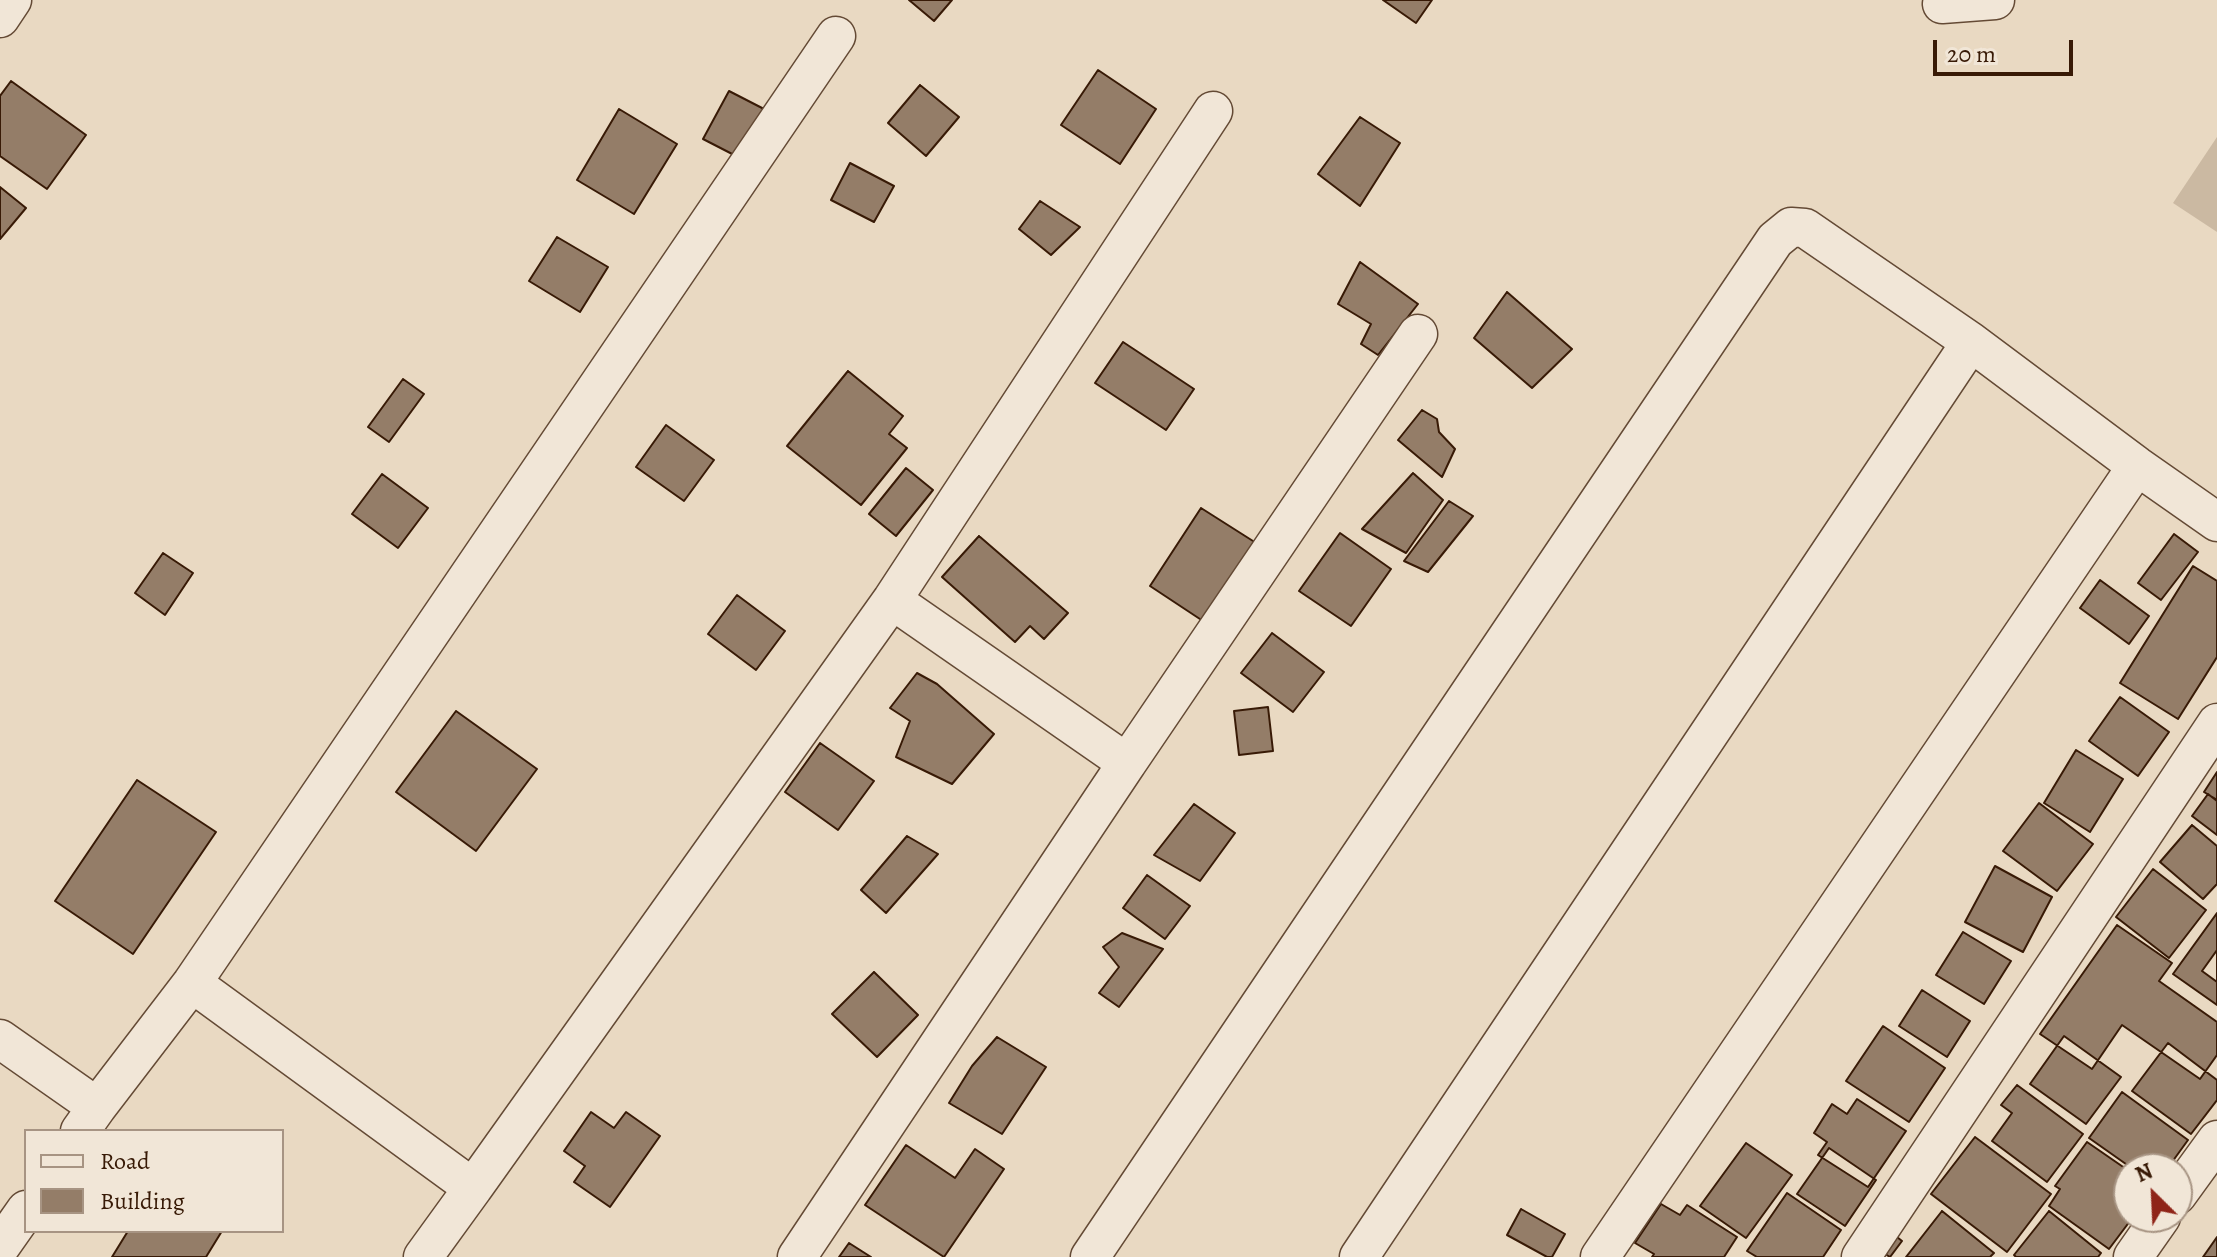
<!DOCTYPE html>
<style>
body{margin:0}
#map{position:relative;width:2217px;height:1257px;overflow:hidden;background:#e9d9c2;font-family:Alegreya,serif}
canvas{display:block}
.legend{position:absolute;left:24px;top:1129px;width:260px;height:104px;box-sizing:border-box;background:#f1e6d7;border:2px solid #a79483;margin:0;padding:10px 14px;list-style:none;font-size:24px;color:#381a06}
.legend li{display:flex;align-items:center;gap:16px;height:40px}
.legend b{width:40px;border:2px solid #a79483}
.north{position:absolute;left:2113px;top:1153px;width:80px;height:80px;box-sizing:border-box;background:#f1e6d7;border:2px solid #a79483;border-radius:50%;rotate:336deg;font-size:22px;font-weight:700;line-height:32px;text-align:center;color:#381a06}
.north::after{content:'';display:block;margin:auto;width:28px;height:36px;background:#8f2418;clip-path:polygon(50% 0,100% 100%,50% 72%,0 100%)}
.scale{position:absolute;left:1933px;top:40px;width:140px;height:36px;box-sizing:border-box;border:4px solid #381a06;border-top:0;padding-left:10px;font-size:24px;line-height:28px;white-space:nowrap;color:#381a06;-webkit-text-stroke:6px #f1e6d7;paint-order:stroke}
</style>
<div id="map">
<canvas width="2217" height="1257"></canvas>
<ul class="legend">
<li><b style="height:10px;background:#f1e6d7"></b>Road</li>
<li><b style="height:22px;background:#947d68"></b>Building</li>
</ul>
<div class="north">N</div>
<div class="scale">20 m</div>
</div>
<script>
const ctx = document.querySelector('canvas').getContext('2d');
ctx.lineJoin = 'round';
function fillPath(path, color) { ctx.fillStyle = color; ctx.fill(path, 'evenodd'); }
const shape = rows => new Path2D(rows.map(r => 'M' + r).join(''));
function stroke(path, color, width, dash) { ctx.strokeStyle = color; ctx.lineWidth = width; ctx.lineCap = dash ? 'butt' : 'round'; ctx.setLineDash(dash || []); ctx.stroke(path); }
fillPath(shape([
 [2217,137,2217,232,2173,203]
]), '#cbb9a2');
const building = shape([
 [909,0,952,0,934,21,909,0],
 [1383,0,1432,0,1416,23,1383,0],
 [1098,70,1156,109,1120,164,1061,125,1098,70],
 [11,81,86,135,47,189,0,156,0,96,11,81],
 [920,85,959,117,926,156,888,123,920,85],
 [729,91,764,109,738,157,703,139,729,91],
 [619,109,677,144,634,214,577,180,619,109],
 [1360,117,1400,143,1360,206,1318,174,1360,117],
 [850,163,894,186,874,222,831,200,850,163],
 [0,187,26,208,0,239,0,187],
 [1040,201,1080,227,1051,255,1019,229,1040,201],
 [557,237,608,267,580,312,529,281,557,237],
 [1360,262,1418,304,1378,355,1361,344,1371,324,1338,304,1360,262],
 [1507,292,1572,349,1532,388,1474,338,1507,292],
 [1123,342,1194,389,1166,430,1095,383,1123,342],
 [848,371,903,416,889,434,907,448,861,505,787,446,848,371],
 [403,379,424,394,389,442,368,427,403,379],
 [1422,410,1437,419,1439,432,1455,449,1442,477,1398,440,1422,410],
 [666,425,714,460,684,501,636,467,666,425],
 [906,468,933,490,896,536,869,514,906,468],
 [1413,473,1443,500,1406,553,1362,529,1413,473],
 [382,474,428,508,398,548,352,514,382,474],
 [1449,501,1473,516,1428,572,1404,561,1449,501],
 [1201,508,1264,548,1212,627,1150,586,1201,508],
 [1340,533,1391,569,1351,626,1299,591,1340,533],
 [2174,534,2198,552,2161,600,2138,583,2174,534],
 [979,536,1068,613,1044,639,1030,626,1015,642,942,577,979,536],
 [163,553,193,573,165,615,135,593,163,553],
 [2193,566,2217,581,2217,657,2178,719,2120,683,2193,566],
 [2100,580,2149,616,2129,644,2080,608,2100,580],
 [737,595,785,631,756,670,708,634,737,595],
 [1272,633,1324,672,1293,712,1241,673,1272,633],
 [917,673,937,684,994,734,952,784,896,757,910,721,890,708,917,673],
 [2120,697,2169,732,2138,776,2089,741,2120,697],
 [1268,707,1273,751,1239,755,1234,711,1268,707],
 [456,711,537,769,476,851,396,792,456,711],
 [820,743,874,781,838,830,785,792,820,743],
 [2076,750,2123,779,2090,832,2044,803,2076,750],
 [2217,772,2217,800,2204,792,2217,772],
 [137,780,216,832,133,954,55,901,137,780],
 [2208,794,2217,801,2217,835,2192,816,2208,794],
 [2039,803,2093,844,2057,891,2003,851,2039,803],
 [1194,804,1235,833,1200,881,1154,855,1194,804],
 [2192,825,2217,846,2217,884,2203,899,2160,862,2192,825],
 [907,836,938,854,886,913,861,890,907,836],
 [1995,866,2052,897,2023,952,1965,922,1995,866],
 [2153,869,2206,910,2169,958,2116,917,2153,869],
 [1147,875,1190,906,1165,939,1123,908,1147,875],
 [2217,913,2217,1005,2173,974,2217,913],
 [2117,925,2172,963,2159,981,2217,1022,2217,1055,2200,1079,2122,1025,2092,1069,2040,1034,2117,925],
 [1963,932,2011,961,1984,1004,1936,975,1963,932],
 [1122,933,1163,949,1119,1007,1099,993,1119,967,1103,947,1122,933],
 [2217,950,2217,982,2202,971,2217,950],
 [874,972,918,1015,877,1057,832,1014,874,972],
 [1922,990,1970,1021,1947,1057,1899,1026,1922,990],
 [1883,1026,1945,1068,1909,1122,1846,1081,1883,1026],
 [2064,1036,2121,1077,2086,1124,2030,1084,2064,1036],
 [997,1037,1046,1067,1002,1134,949,1103,972,1066,997,1037],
 [2168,1043,2217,1080,2217,1100,2191,1134,2132,1091,2168,1043],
 [2017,1085,2083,1134,2047,1182,1992,1141,2012,1113,2001,1105,2017,1085],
 [2122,1092,2188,1140,2167,1169,2133,1169,2089,1138,2122,1092],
 [1857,1099,1906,1131,1868,1187,1818,1155,1827,1142,1814,1133,1832,1104,1847,1114,1857,1099],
 [591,1112,614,1128,626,1112,660,1136,610,1207,574,1182,585,1166,564,1151,591,1112],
 [1975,1137,2051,1194,2007,1252,1931,1194,1975,1137],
 [2087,1142,2129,1171,2129,1217,2133,1217,2109,1249,2049,1206,2060,1189,2055,1186,2087,1142],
 [1746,1143,1792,1175,1746,1238,1700,1206,1746,1143],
 [906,1145,955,1178,975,1149,1004,1169,944,1257,865,1205,906,1145],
 [1829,1148,1876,1180,1845,1226,1797,1194,1829,1148],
 [1787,1193,1841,1230,1823,1257,1757,1257,1747,1251,1787,1193],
 [1661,1204,1680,1215,1687,1205,1737,1237,1724,1257,1652,1257,1654,1254,1635,1243,1661,1204],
 [1521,1209,1565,1234,1552,1257,1547,1257,1507,1235,1521,1209],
 [1942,1211,1994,1253,1990,1257,1906,1257,1942,1211],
 [2049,1211,2101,1253,2098,1257,2016,1257,2014,1255,2049,1211],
 [1887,1229,1902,1241,1890,1257,1874,1247,1887,1229],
 [128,1231,222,1231,206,1257,112,1257,128,1231],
 [2217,1237,2217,1257,2203,1257,2217,1237],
 [849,1243,871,1257,839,1257,849,1243]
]);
fillPath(building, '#947d68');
stroke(building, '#381a06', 2);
const minor = shape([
 [1942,4,1995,0],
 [0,18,12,0],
 [1127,763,1418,334],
 [192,983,473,1188,892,600,1213,111],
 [0,1039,97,1107,80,1131],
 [97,1107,192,983,836,36],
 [2177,1195,2217,1140],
 [0,1247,26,1210],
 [423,1257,473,1188],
 [797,1257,1127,763,892,600],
 [1090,1257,1775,240,1791,227,1805,228,1971,342,2137,466,2217,522],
 [1359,1257,1971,342],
 [1600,1257,2137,466],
 [1861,1257,2217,723],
 [2133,1257,2161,1217]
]);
stroke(minor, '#644a35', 41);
stroke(minor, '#f1e6d7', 38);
</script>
